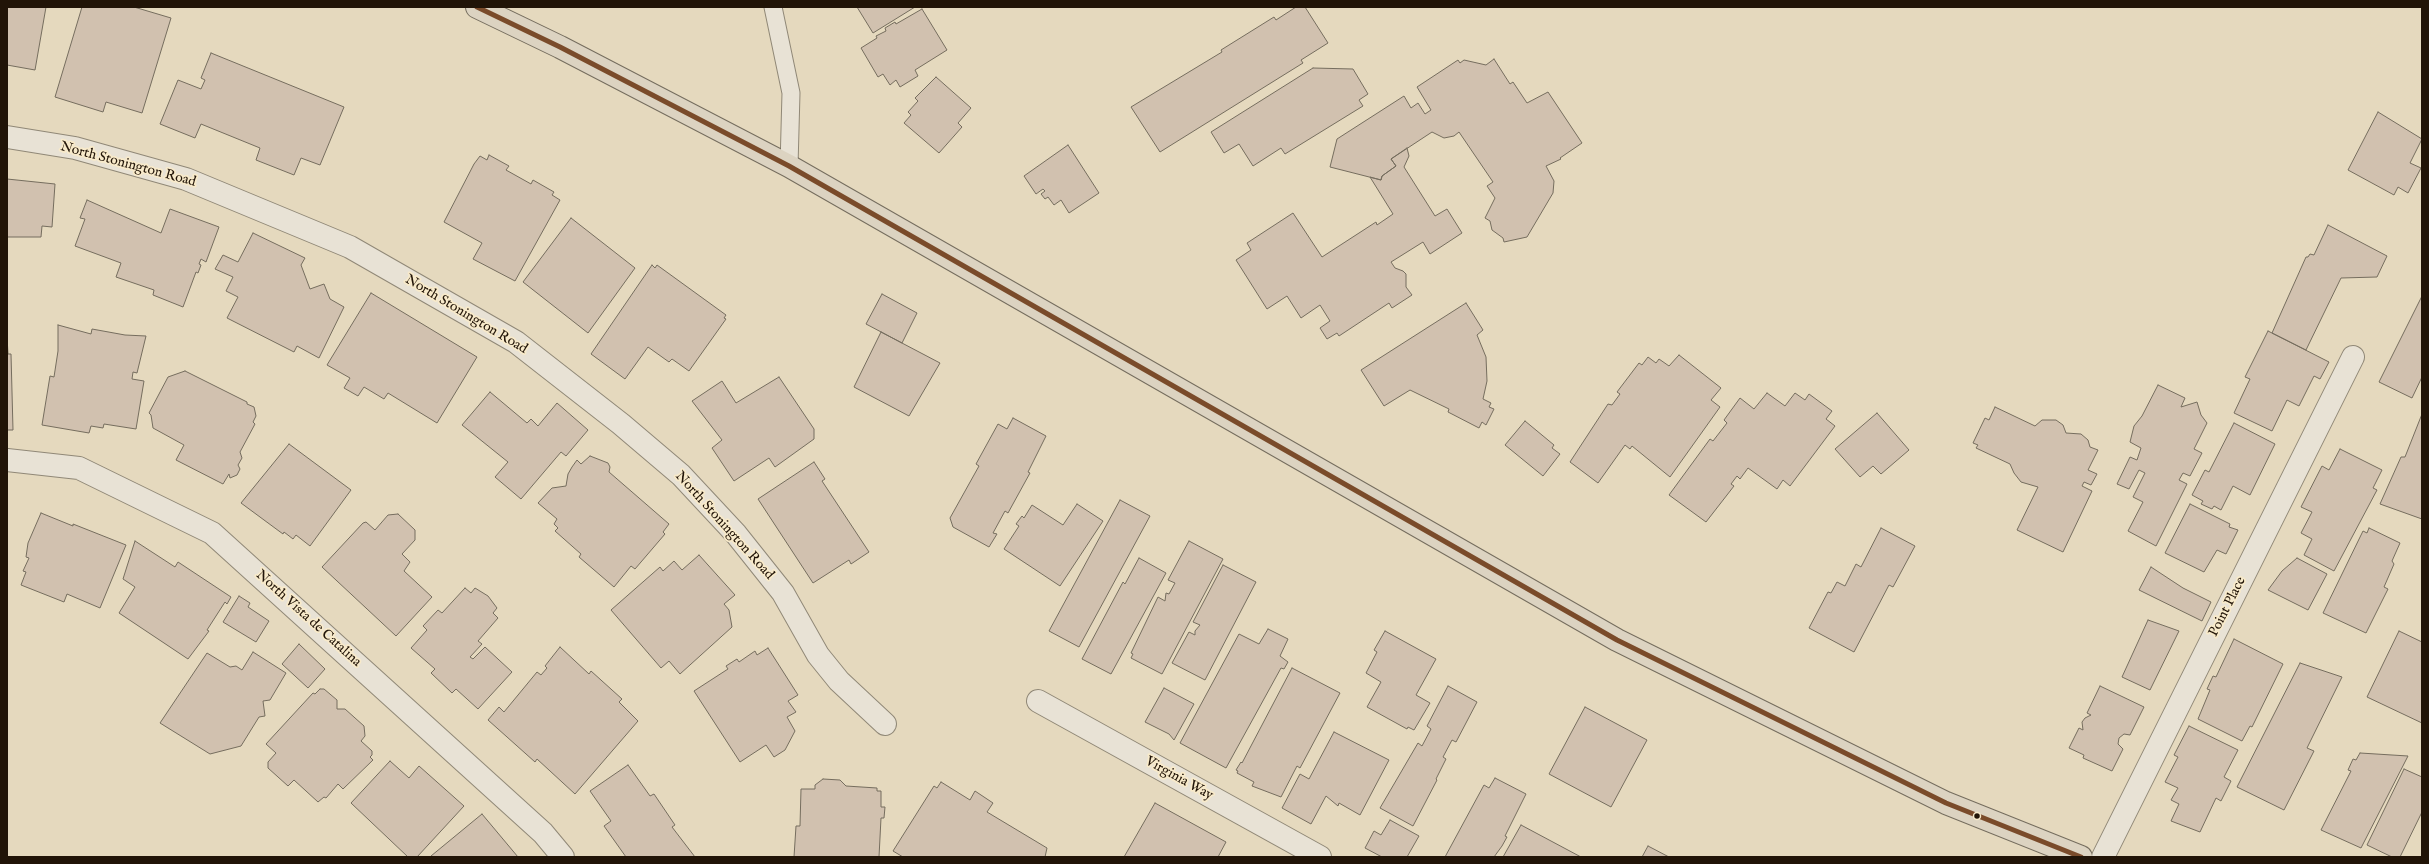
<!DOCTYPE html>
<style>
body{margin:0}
#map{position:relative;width:2429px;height:864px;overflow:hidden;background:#e5d9be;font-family:"IM FELL English",serif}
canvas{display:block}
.frame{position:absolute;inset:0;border:8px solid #211407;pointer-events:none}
</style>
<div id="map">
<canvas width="2429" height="864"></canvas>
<div class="frame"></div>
</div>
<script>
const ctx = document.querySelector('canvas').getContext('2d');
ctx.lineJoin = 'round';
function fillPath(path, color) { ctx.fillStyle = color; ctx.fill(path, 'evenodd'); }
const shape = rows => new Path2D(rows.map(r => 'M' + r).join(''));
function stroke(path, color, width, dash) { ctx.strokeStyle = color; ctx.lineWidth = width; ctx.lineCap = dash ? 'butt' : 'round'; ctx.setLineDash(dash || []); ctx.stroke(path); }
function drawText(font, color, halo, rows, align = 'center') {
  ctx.font = font + ' "IM FELL English",serif'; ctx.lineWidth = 3.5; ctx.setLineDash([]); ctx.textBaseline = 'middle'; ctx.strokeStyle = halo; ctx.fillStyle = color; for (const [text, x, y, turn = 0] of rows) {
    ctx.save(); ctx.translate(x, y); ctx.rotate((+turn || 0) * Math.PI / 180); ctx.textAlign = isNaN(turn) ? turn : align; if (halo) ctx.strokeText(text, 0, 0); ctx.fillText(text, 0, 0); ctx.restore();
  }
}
const building = shape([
 [7,7,46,7,35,70,7,65,7,7],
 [82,7,134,7,171,18,142,113,106,102,103,112,55,97,82,7],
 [857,7,915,7,873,33,857,7],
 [1296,7,1305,7,1328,43,1301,60,1303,63,1160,152,1131,107,1222,52,1221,50,1274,17,1276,20,1296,7],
 [922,9,947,50,915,70,918,76,900,87,896,80,890,85,883,74,878,77,861,48,877,38,876,36,886,31,885,28,895,22,896,24,922,9],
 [211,53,344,107,320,165,301,158,294,175,256,160,260,148,201,124,195,138,160,124,178,80,201,89,205,80,201,78,211,53],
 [1494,59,1510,84,1513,82,1527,103,1548,92,1582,143,1560,158,1561,159,1546,166,1554,181,1553,193,1527,237,1504,242,1503,238,1492,230,1490,221,1485,218,1495,198,1487,186,1493,182,1459,132,1454,136,1444,138,1432,132,1391,159,1396,166,1382,176,1381,180,1330,167,1337,139,1404,96,1411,108,1418,103,1425,114,1431,110,1417,87,1458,60,1460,63,1464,60,1486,65,1494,59],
 [1313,68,1353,69,1368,94,1359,100,1363,106,1285,154,1281,148,1253,166,1239,144,1224,153,1211,132,1313,68],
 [936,77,971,108,958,123,962,127,939,153,904,123,911,115,908,112,918,101,915,98,936,77],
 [2378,112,2422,139,2410,163,2421,168,2408,193,2398,187,2394,195,2348,170,2378,112],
 [1068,145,1099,193,1069,213,1061,200,1054,205,1048,197,1045,199,1041,194,1045,191,1043,189,1036,194,1024,176,1068,145],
 [1407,148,1409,156,1404,167,1435,216,1447,209,1462,233,1430,254,1423,242,1391,262,1395,268,1403,271,1406,274,1406,287,1412,295,1392,308,1389,303,1339,336,1337,333,1327,339,1320,328,1330,321,1320,305,1301,318,1287,296,1267,309,1236,260,1251,250,1247,243,1293,213,1322,257,1376,222,1377,225,1393,214,1370,177,1381,180,1382,176,1396,166,1391,159,1407,148],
 [489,155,509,166,506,170,531,184,533,180,554,192,552,195,560,200,515,281,473,259,482,243,444,222,474,164,480,156,487,160,489,155],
 [7,179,55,184,52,227,42,226,41,237,7,237,7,179],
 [87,200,161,233,170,209,219,227,206,262,201,259,199,264,201,265,198,273,196,272,183,307,153,295,154,290,116,277,121,263,75,246,85,219,80,218,87,200],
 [571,218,635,268,588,333,523,282,571,218],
 [2328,225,2387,256,2377,277,2341,278,2306,350,2272,333,2306,257,2308,257,2310,254,2314,255,2328,225],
 [253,233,305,258,301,265,310,289,324,284,330,299,344,307,319,358,297,346,294,352,227,318,238,297,226,291,233,277,215,269,223,255,238,262,253,233],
 [652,265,655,268,657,265,726,315,724,318,726,319,689,371,672,359,669,362,648,347,625,379,591,354,652,265],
 [371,293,477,357,437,423,388,393,384,399,364,387,358,396,344,388,350,378,327,365,371,293],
 [882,294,917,313,902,343,866,324,882,294],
 [2422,296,2422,377,2412,398,2379,382,2422,296],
 [1466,303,1483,330,1477,335,1486,357,1487,381,1483,399,1491,403,1489,407,1494,409,1486,425,1482,422,1479,428,1448,412,1449,409,1410,390,1384,406,1361,370,1466,303],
 [58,325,91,334,92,329,125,335,146,336,137,373,133,372,132,379,144,381,136,429,104,424,103,428,91,426,89,433,42,425,50,376,54,377,58,351,58,325],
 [2268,331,2329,362,2320,379,2314,376,2299,406,2287,400,2272,431,2234,413,2250,379,2245,377,2268,331],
 [881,332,940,363,909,416,854,387,881,332],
 [7,337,8,354,11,354,13,430,7,430,7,337],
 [1679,355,1721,388,1711,400,1720,407,1670,477,1632,446,1630,449,1625,445,1598,483,1570,462,1608,404,1612,405,1620,394,1617,392,1639,363,1642,365,1648,357,1656,363,1659,359,1669,366,1679,355],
 [185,371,247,402,247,404,254,407,256,416,253,422,255,424,240,452,242,458,238,465,240,469,237,475,230,478,229,474,223,484,176,460,184,445,153,428,151,415,149,413,168,377,185,371],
 [779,377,814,429,814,439,775,467,769,458,734,481,712,448,722,440,692,401,722,381,736,403,779,377],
 [2158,385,2185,398,2181,407,2197,402,2201,415,2207,423,2194,449,2202,453,2190,476,2183,473,2179,480,2187,484,2156,546,2128,531,2143,502,2133,497,2145,473,2139,470,2129,489,2117,484,2130,457,2137,460,2141,448,2130,442,2134,426,2142,416,2158,385],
 [490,392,527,423,531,419,538,426,557,403,588,430,566,456,561,452,521,499,495,477,508,462,462,425,490,392],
 [1767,393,1785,406,1795,393,1805,400,1809,394,1832,411,1826,419,1835,426,1790,486,1783,480,1777,489,1748,468,1740,479,1737,476,1731,484,1734,486,1706,522,1669,495,1710,439,1713,441,1727,423,1724,420,1740,398,1754,409,1767,393],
 [1995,407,2035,426,2042,420,2056,420,2063,425,2066,433,2081,434,2088,440,2090,447,2098,450,2088,470,2097,474,2091,485,2084,482,2082,486,2092,491,2063,552,2017,530,2038,487,2021,482,2014,473,2010,464,1976,448,1978,445,1973,443,1985,418,1989,420,1995,407],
 [1877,413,1909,450,1881,474,1873,466,1860,477,1835,449,1877,413],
 [2422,414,2422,519,2380,504,2401,457,2405,457,2422,414],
 [1013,418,1046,436,1028,472,1030,473,1008,513,1005,511,993,533,997,534,989,547,953,527,950,518,979,466,976,464,998,424,1007,429,1013,418],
 [1525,421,1554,445,1552,448,1560,454,1543,476,1505,445,1525,421],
 [2234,423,2275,444,2250,495,2233,486,2221,510,2214,506,2212,509,2201,504,2203,501,2192,495,2205,470,2209,472,2234,423],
 [289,444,351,490,310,546,296,535,293,539,284,532,283,534,241,503,289,444],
 [2340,449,2382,470,2373,488,2377,490,2334,571,2304,555,2312,539,2301,533,2312,512,2301,507,2322,466,2329,470,2340,449],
 [590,456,608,463,610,467,609,472,669,524,663,532,665,534,635,569,631,566,614,587,579,557,581,554,555,531,558,528,554,524,557,519,538,503,552,488,566,486,568,474,572,467,577,460,581,464,590,456],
 [814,462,825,479,822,481,869,552,851,564,849,560,813,583,758,499,814,462],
 [1120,500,1150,516,1079,647,1049,631,1120,500],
 [1077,504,1103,521,1060,586,1004,549,1019,526,1016,524,1022,516,1024,518,1032,505,1063,525,1077,504],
 [2190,504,2230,524,2229,527,2238,530,2226,554,2217,550,2204,572,2165,553,2190,504],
 [41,513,73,526,73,524,126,545,100,608,67,594,64,602,21,585,26,572,23,571,29,558,26,557,28,543,41,513],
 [398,514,415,530,415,540,402,554,410,562,404,571,432,597,396,636,322,567,363,523,366,522,375,530,388,515,398,514],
 [1881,528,1915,546,1893,587,1889,585,1854,652,1809,628,1828,592,1831,593,1837,582,1845,586,1856,564,1861,567,1881,528],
 [2369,528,2400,543,2392,561,2394,564,2384,587,2388,589,2366,633,2323,613,2363,531,2367,533,2369,528],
 [135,541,175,567,178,562,231,597,227,604,225,602,207,630,209,631,188,659,119,613,135,587,123,579,135,541],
 [1189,541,1223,559,1162,674,1131,658,1133,654,1131,653,1158,597,1165,601,1166,593,1169,594,1175,583,1168,580,1189,541],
 [699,555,735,595,724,604,729,610,732,627,680,674,669,661,661,668,611,610,660,567,663,571,674,561,682,570,699,555],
 [1139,558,1166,573,1111,674,1082,659,1123,582,1125,584,1139,558],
 [2297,558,2327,574,2308,610,2268,590,2282,571,2297,558],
 [1223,565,1256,582,1205,680,1172,663,1189,632,1195,635,1195,631,1200,625,1193,622,1223,565],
 [2151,567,2183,588,2211,602,2202,621,2139,590,2151,567],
 [465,588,471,593,475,588,488,596,497,608,493,613,498,618,478,641,482,644,470,657,473,659,485,647,512,672,478,709,456,689,452,693,431,673,435,669,411,648,427,630,423,626,438,610,442,613,465,588],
 [239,596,250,603,248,607,269,621,256,642,223,622,239,596],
 [2148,620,2179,631,2150,690,2122,677,2148,620],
 [1268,629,1288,639,1280,656,1288,662,1284,669,1281,668,1226,768,1180,743,1239,634,1259,644,1268,629],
 [1385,631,1436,659,1416,695,1430,703,1414,730,1408,727,1407,729,1367,707,1381,682,1366,673,1377,652,1374,650,1385,631],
 [2399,631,2422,642,2422,723,2367,697,2399,631],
 [2234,639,2283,664,2252,727,2250,726,2242,741,2198,719,2210,690,2207,689,2213,676,2216,677,2234,639],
 [299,644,325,669,308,688,282,664,299,644],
 [560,647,589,674,591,671,622,699,619,702,638,721,575,794,537,759,535,762,488,720,499,707,504,712,537,672,541,675,547,668,545,666,560,647],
 [768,648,798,695,788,701,796,712,787,717,795,731,785,750,774,757,766,745,740,762,694,691,728,669,726,666,737,659,739,662,755,651,757,655,768,648],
 [253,652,286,673,270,700,263,701,265,716,259,717,241,746,210,754,160,723,207,653,230,667,236,666,242,670,253,652],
 [2300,663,2342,677,2307,748,2314,751,2284,810,2237,787,2300,663],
 [1292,668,1340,693,1300,768,1297,766,1281,797,1252,786,1254,782,1237,773,1238,771,1236,770,1241,762,1242,763,1292,668],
 [1448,686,1477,702,1456,742,1452,740,1443,757,1446,759,1436,779,1437,780,1413,826,1380,808,1418,743,1422,746,1431,729,1427,726,1448,686],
 [2100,686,2144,707,2130,735,2124,734,2119,738,2118,744,2123,749,2112,771,2083,758,2084,755,2069,748,2079,728,2083,730,2082,722,2085,718,2091,715,2087,713,2100,686],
 [1164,688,1194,704,1174,740,1169,734,1145,722,1164,688],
 [320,689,324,689,337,700,337,709,345,709,364,726,365,736,361,741,372,751,372,755,370,757,373,760,343,789,338,784,326,798,324,797,318,802,294,780,288,786,268,768,268,762,276,753,266,744,313,693,315,694,320,689],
 [1585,707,1647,740,1611,807,1549,774,1585,707],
 [2189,726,2238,750,2224,777,2231,781,2221,801,2216,798,2200,832,2171,821,2179,804,2171,800,2178,788,2165,782,2178,757,2174,755,2189,726],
 [1334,732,1389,760,1360,815,1339,803,1338,806,1326,796,1311,824,1282,808,1300,774,1309,779,1334,732],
 [2360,753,2408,756,2361,848,2321,830,2351,771,2348,770,2353,759,2356,760,2360,753],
 [390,761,409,778,419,766,464,806,417,857,408,857,351,803,390,761],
 [628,765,650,796,654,794,675,825,672,827,695,857,626,857,604,826,611,821,590,791,628,765],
 [2404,769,2422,777,2422,812,2400,857,2392,857,2367,845,2404,769],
 [1495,778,1526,794,1505,836,1507,837,1502,846,1494,857,1445,857,1484,785,1489,788,1495,778],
 [823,779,840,780,846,786,877,788,877,791,881,791,881,807,885,807,884,818,881,818,879,857,794,857,796,826,800,826,801,789,815,789,815,785,823,779],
 [941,782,970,800,975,791,993,803,987,812,1047,848,1045,857,903,857,893,851,934,786,937,788,941,782],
 [1155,803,1226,842,1218,857,1124,857,1155,803],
 [482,814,518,857,432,857,431,856,482,814],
 [1390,820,1419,836,1407,857,1382,857,1365,848,1374,831,1381,835,1390,820],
 [1521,825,1581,857,1503,857,1521,825],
 [1648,846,1669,857,1642,857,1648,846]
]);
fillPath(building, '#d1c1af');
stroke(building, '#756d5e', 1);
const service = shape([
 [773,7,791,93,789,166]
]);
const minor = shape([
 [7,137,75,148,186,179,350,247,516,342,621,424,681,475,736,534,783,593,818,655,839,681,885,724],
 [7,460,79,468,212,533,543,833,563,857],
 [1038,701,1320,857],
 [2103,857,2353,357]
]);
const trunk = shape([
 [477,7,560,47,789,166,1617,640,1946,803,2081,857]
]);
stroke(service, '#908877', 19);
stroke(minor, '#908877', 24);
stroke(trunk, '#756d5e', 24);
stroke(service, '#e8e2d5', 17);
stroke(minor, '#e8e2d5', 22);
stroke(trunk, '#dcd3c1', 22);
stroke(shape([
 [477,7,560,47,789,166,1617,640,1946,803,2081,857]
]), '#7a4b2a', 5);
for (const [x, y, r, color] of [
 [1977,816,3.5,"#211407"]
]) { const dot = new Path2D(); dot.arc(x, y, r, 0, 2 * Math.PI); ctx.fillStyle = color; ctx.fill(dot); stroke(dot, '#f8eaca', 1.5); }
drawText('14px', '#211407', '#f8eaca', [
 ["North Stonington Road",128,165,15],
 ["North Stonington Road",466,315,31],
 ["North Stonington Road",724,526,48],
 ["Point Place",2228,607,-63],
 ["North Vista de Catalina",308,619,42],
 ["Virginia Way",1179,779,29]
]);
</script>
